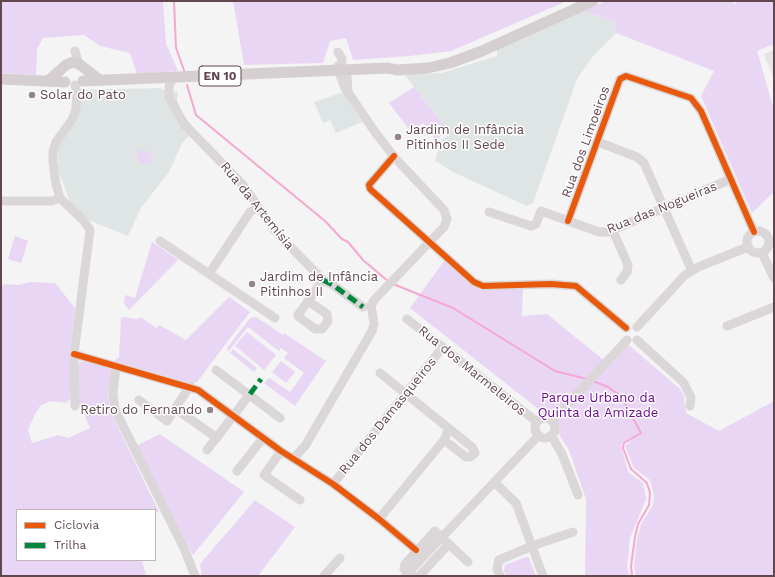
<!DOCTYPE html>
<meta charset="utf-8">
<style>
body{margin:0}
#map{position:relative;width:775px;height:577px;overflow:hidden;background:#f3f4f3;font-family:"Work Sans",sans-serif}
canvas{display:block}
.frame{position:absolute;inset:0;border:2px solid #63474f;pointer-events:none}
.legend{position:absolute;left:16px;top:509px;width:140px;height:52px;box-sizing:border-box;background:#fff;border:1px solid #c1b5b9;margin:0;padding:5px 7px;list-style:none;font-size:12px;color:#63474f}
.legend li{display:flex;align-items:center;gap:8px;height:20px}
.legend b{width:20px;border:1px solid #c1b5b9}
</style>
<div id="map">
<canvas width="775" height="577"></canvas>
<div class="frame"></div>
<ul class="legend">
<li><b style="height:5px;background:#e8590c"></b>Ciclovia</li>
<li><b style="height:5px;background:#00873e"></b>Trilha</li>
</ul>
</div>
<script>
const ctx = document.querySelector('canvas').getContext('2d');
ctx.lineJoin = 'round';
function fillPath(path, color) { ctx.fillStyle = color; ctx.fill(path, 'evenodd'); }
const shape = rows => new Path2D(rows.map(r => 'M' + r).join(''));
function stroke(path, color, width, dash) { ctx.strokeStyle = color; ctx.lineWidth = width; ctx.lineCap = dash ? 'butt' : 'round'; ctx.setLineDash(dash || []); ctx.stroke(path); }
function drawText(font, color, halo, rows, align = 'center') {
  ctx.font = font + ' "Work Sans",sans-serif'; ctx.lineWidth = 3; ctx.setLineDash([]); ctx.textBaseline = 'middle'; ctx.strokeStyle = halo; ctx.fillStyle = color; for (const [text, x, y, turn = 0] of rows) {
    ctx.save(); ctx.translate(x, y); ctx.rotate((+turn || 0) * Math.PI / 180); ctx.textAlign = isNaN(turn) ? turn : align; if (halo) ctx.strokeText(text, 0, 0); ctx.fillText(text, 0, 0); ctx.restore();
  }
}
fillPath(shape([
 [583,11,615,21,616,33,594,55,577,79,533,203,527,206,455,173,435,161,441,141,449,134,448,130,404,74,442,73,497,56,497,49],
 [160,88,164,90,178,92,177,100,181,112,195,130,182,143,169,172,141,208,128,236,86,219,72,207,58,170,58,149,81,90],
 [344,92,362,122,336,133,330,120,323,123,314,102]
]), '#dfe5e5');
fillPath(shape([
 [774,50,774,79,764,54]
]), '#e6e5e5');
fillPath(shape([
 [1,1,163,1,166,44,178,71,137,74,130,53,100,46,84,35,43,38,37,49,36,75,1,73],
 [233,1,567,1,451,51,410,56,353,60,346,38,330,41,323,63,244,65],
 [606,1,732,1,735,4,738,1,774,1,774,44,757,51,774,110,774,192,752,213,701,96,714,71,616,33,615,21,583,11],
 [414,87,448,130,449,134,447,131,436,140,423,123,411,132,389,103],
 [146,149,147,153,150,153,153,161,141,165,136,152],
 [15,236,28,241,21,263,8,259],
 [152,242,178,260,129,310,124,304,125,295,135,298],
 [447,257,474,282,523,288,522,316,547,314,606,362,625,342,679,388,684,396,686,413,719,431,774,401,774,576,636,576,634,566,637,540,641,524,653,505,654,495,650,480,634,468,625,446,635,437,621,444,628,472,643,483,646,499,630,538,627,567,629,576,585,576,586,499,569,450,558,433,560,429,558,423,546,415,410,308],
 [30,282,55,283,75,308,70,351,71,398,66,403,50,401,40,406,34,416,28,430,32,443,58,435,68,438,90,428,80,404,77,404,78,365,80,362,85,361,110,369,112,372,108,394,111,413,159,512,155,513,155,510,17,510,17,560,142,560,146,576,1,576,1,285,7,284,18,285],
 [229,297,250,312,197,382,193,384,114,361,119,357,121,319,123,317,138,319,141,317,156,328,159,325,186,340],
 [256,317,283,335,284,333,326,361,295,406,264,383,269,378,290,392,304,373,284,358,288,353,281,348,279,351,248,327,228,352,227,348,250,318],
 [247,332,276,355,264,370,235,346],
 [233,349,257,368,254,372,230,353],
 [281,361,295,372,286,383,272,372],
 [160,434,244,492,193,555,136,446],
 [255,500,295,527,258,576,202,576,200,564],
 [526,557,529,558,536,576,506,576,504,570,505,565]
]), '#e9d6f4');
stroke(shape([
 [174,1,176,48,185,73],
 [187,85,196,115,325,221,342,239,348,242,363,260,389,282],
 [393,284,453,308,555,371,587,379],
 [593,381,608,387,621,396,641,433,624,443,623,448,631,469,647,483,650,493,649,505,638,524,635,537,631,566,632,576]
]), '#f6a7d2', 2);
stroke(shape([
 [75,51,79,64],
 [338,66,347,77,348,91],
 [172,79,169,87,169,97,184,124,243,185,275,231,323,280,333,285,363,307],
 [598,142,637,157,644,163,692,271],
 [394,156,369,185,370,189,474,282,483,286,551,284,576,286,626,328],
 [1,201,52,201,60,198],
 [489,212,531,226,536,224,541,211,599,232,608,232,731,179],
 [568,221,620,79,626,76,691,98,701,111,754,232],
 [613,231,628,265,627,272,621,280],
 '747 242a11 11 0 1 1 22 0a11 11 0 1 1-22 0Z',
 [160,241,275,318],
 [762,253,774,278],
 [209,274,250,212,258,207],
 [308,301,327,314,328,321,322,329,315,329,298,316,298,315,323,280],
 [407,319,537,422],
 [727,326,774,307],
 [637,327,685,275,698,267,748,247],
 [637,340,683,382,691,397,690,406],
 [74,354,198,390,281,451,333,484,379,519,416,550],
 [116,366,113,394,115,410,184,548,195,576],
 [216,370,280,418],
 [139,400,167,421,190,386],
 [75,406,74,354,90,230,84,221,60,198,56,184,53,163,53,152,56,142,72,120,76,109,77,92,75,85],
 [176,409,217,438],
 '535 428a10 10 0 1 1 20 0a10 10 0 1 1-20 0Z',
 [552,421,627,340],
 [551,435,562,454,578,495],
 [444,440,466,457,470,457,475,453,472,447,447,427],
 [207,450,250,394],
 [281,451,264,475,300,500],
 [293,459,305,446,372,331,374,324,371,305,375,299,444,227,447,219,444,210,395,158,375,132,345,88,340,75,342,59,338,52],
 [237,471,263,438],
 [494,482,516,503,543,576],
 [333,484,443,347],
 [379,519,444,440,448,431,447,427,380,373],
 [412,575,404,569,405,564,435,531,468,562],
 [324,576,340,558],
 [405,576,539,435],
 [419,576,449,544],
 [500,576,497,569,499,560,532,546,573,532]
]), '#dbd6d8', 9);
stroke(shape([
 [1,79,65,82],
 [48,81,66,65,73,62,79,64,100,80],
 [83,81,388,68,397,70,428,68,450,63,482,51,593,1]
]), '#d6cfd1', 11);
stroke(shape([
 [323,280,333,285,363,307],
 [250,394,261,379]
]), '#00873e', 5, [10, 5]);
stroke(shape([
 [394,156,369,185,370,189,474,282,483,286,551,284,576,286,626,328],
 [568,221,620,79,626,76,691,98,701,111,754,232],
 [74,354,198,390,281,451,333,484,379,519,416,550]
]), '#e8590c', 6);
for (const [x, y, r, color] of [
 [32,95,4,"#958488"],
 [398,137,4,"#958488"],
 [252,284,4,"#958488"],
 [210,410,4,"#958488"]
]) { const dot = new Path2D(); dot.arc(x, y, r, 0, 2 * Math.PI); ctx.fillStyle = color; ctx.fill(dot); stroke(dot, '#fff', 1.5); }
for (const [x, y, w] of [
 [220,76,42]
]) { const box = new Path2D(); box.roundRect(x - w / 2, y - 10, w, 20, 3); ctx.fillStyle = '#fff'; ctx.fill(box); stroke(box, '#63474f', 1); }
drawText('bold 12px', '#63474f', null, [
 ["EN 10",220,76]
]);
drawText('13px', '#63474f', '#fff', [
 ["Solar do Pato",40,95],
 ["Jardim de Infância",406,130],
 ["Pitinhos II Sede",406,145],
 ["Jardim de Infância",260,277],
 ["Pitinhos II",260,292],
 ["Retiro do Fernando",202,410,"right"]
], 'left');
drawText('13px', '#63474f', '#fff', [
 ["Rua dos Limoeiros",586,142,-70],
 ["Rua da Artemísia",257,206,51],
 ["Rua das Nogueiras",662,208,-22],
 ["Rua dos Marmeleiros",472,371,39],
 ["Rua dos Damasqueiros",388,416,-51]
]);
drawText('13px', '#6e0c90', '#fff', [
 ["Parque Urbano da",598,398],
 ["Quinta da Amizade",598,413]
]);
</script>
